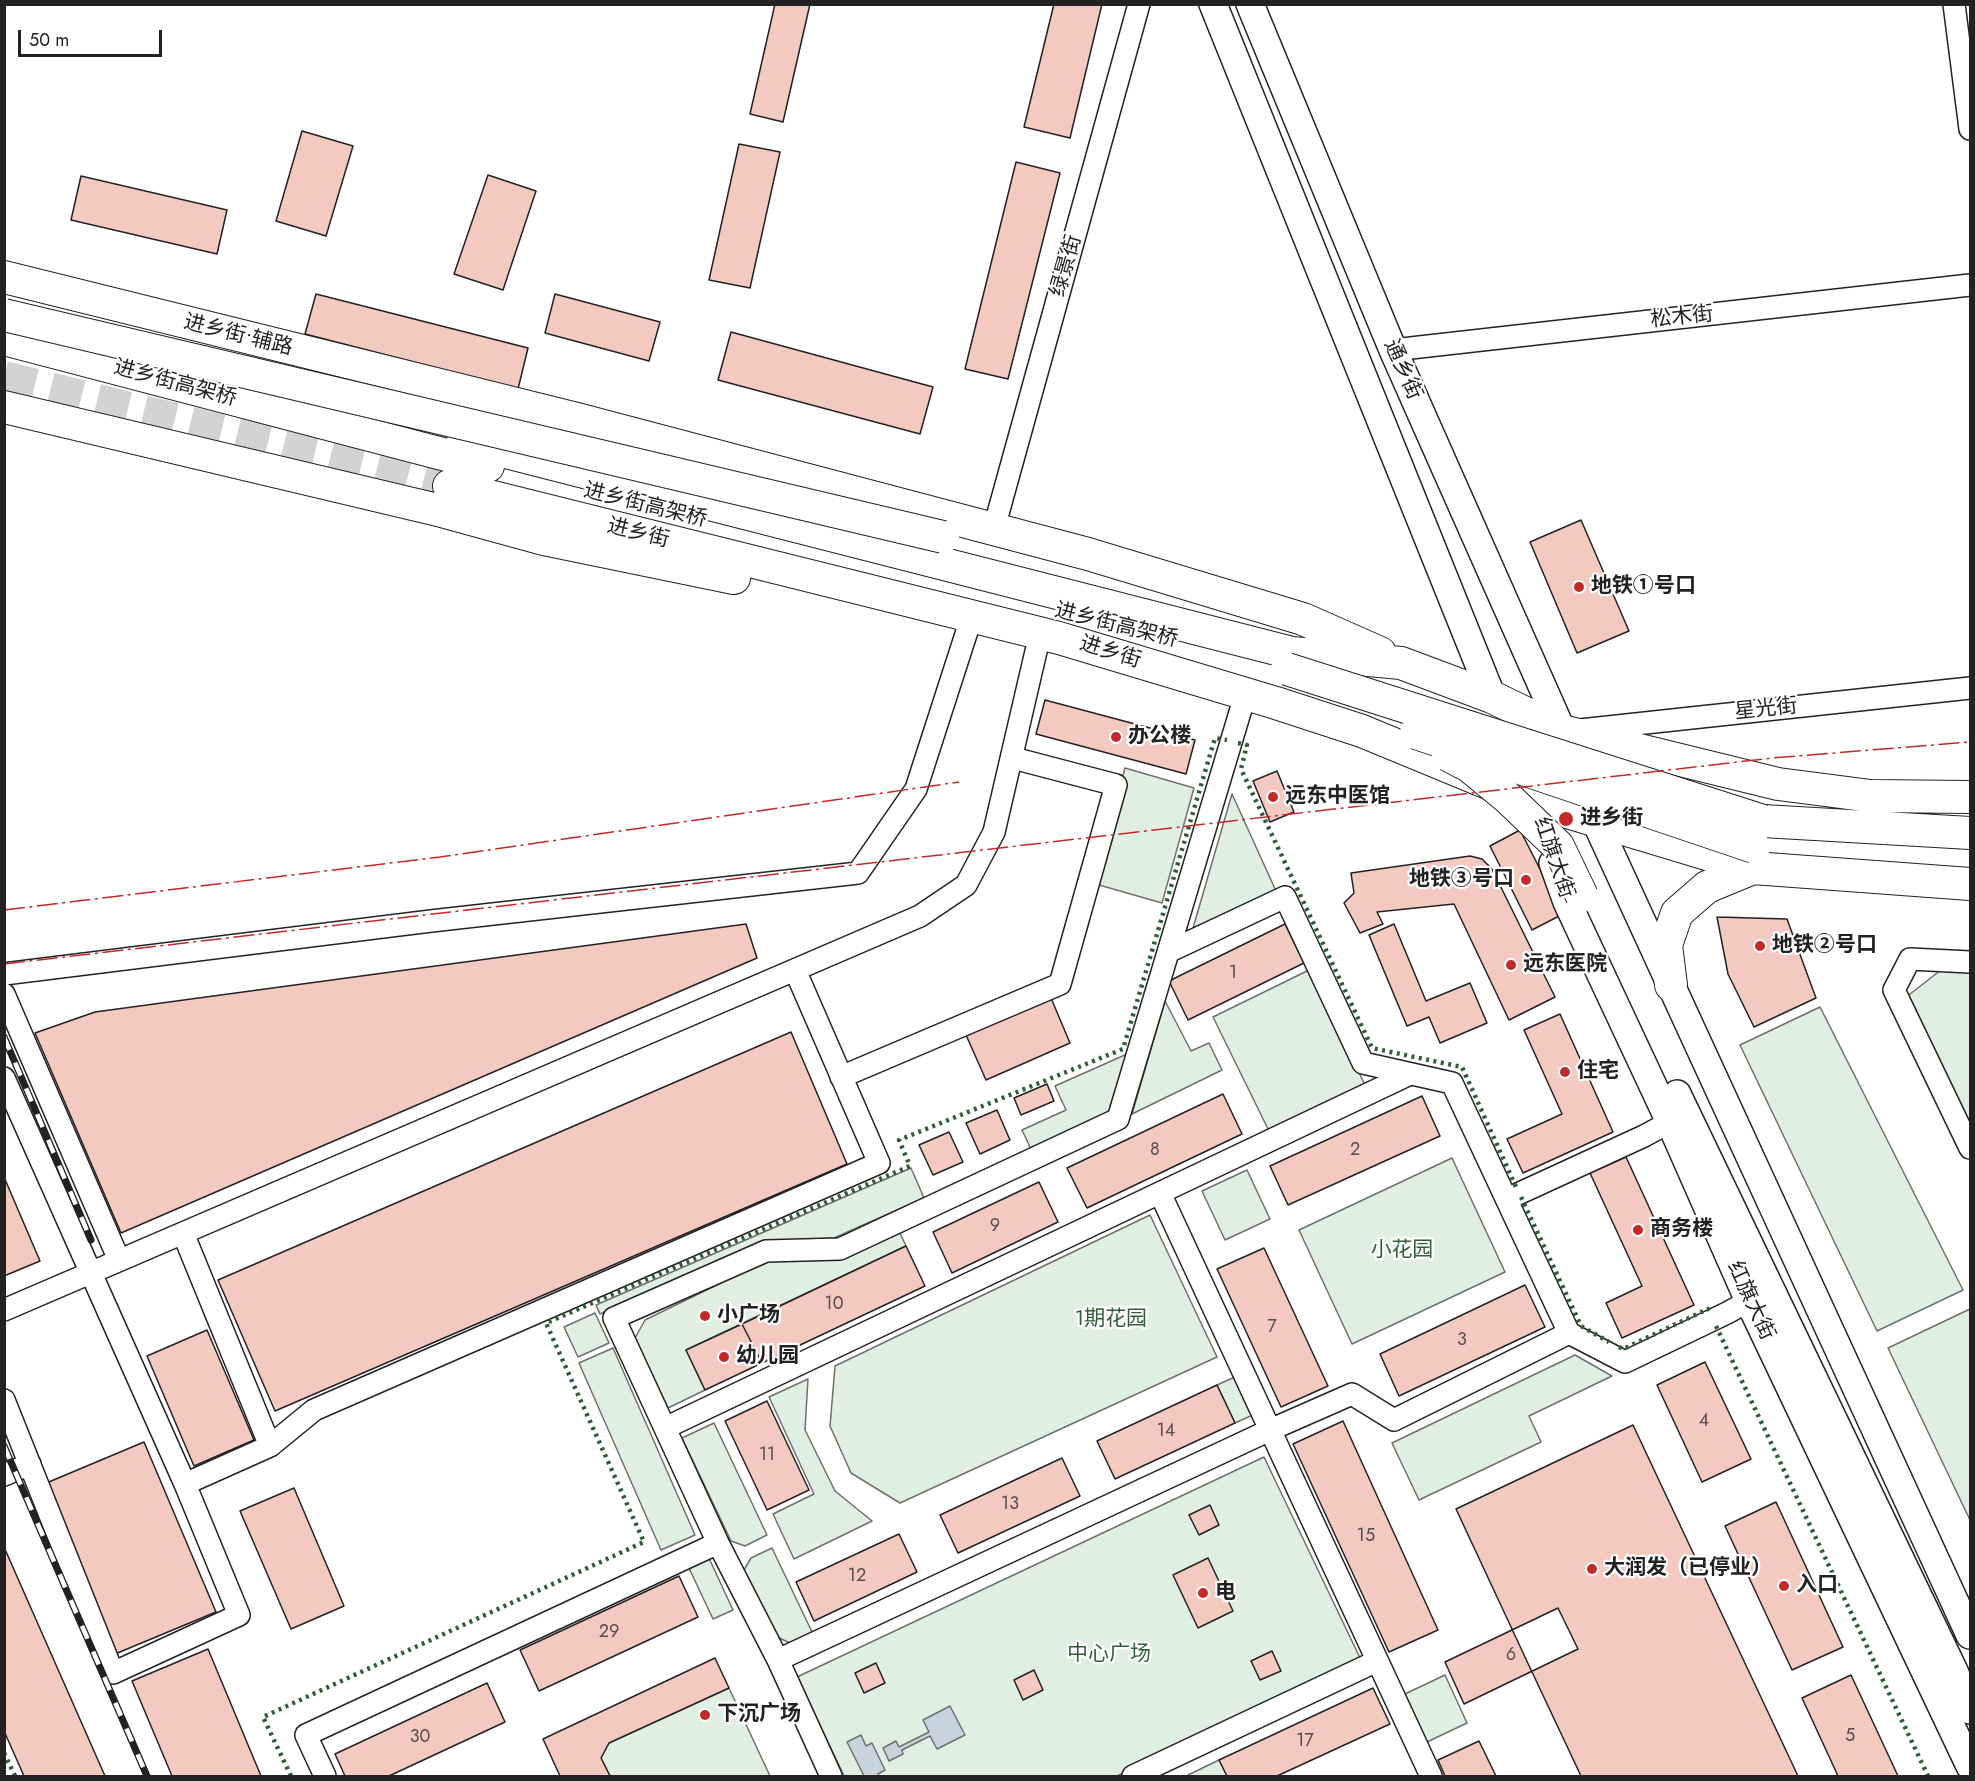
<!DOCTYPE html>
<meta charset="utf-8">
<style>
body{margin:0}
#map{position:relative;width:1975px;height:1781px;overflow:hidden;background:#fff;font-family:Jost,sans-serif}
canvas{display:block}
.frame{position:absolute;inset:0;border:6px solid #222;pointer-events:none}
.scale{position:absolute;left:18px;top:30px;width:144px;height:27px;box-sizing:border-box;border:3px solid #222;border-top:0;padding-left:8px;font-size:18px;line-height:21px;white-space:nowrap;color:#222;-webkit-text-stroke:4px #fff;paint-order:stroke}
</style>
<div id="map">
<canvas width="1975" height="1781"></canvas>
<div class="frame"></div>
<div class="scale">50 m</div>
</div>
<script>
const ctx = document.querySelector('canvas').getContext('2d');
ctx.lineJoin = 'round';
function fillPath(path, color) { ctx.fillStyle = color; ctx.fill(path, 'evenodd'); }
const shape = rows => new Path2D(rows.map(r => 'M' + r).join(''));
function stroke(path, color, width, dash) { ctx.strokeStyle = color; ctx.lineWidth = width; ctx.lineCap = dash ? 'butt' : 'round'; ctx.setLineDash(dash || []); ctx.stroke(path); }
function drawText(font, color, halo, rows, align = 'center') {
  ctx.font = font + ' Jost,"Noto Sans SC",sans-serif'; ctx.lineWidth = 4.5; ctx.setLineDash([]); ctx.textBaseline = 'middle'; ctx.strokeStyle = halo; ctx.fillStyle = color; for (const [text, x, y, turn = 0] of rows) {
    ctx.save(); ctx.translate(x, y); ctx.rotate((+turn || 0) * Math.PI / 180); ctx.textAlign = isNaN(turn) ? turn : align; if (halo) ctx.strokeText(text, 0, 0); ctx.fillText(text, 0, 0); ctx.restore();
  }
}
const green = shape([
 [1125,768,1194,788,1162,903,1092,883,1125,768],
 [1232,794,1276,891,1193,928,1232,794],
 [1946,966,1970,968,1970,1134,1905,998,1946,966],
 [1309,970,1365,1085,1269,1131,1213,1017,1309,970],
 [1165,1001,1191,1051,1209,1043,1222,1070,1132,1114,1165,1001],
 [1820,1007,1963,1290,1877,1331,1740,1045,1820,1007],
 [1127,1054,1108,1114,1031,1149,1022,1130,1066,1110,1055,1086,1127,1054],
 [1452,1158,1505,1272,1352,1344,1299,1230,1452,1158],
 [911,1168,924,1198,834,1238,760,1243,600,1314,596,1305,911,1168],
 [1247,1170,1270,1219,1225,1240,1202,1191,1247,1170],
 [1150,1215,1217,1357,900,1503,851,1473,830,1426,835,1366,1150,1215],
 [899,1231,906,1246,686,1350,705,1390,668,1408,635,1338,645,1320,770,1259,899,1231],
 [1970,1309,1970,1520,1888,1348,1970,1309],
 [595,1313,609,1343,578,1357,564,1327,595,1313],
 [613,1348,695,1535,661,1550,579,1363,613,1348],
 [1575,1355,1612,1376,1529,1416,1541,1442,1419,1500,1392,1443,1575,1355],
 [1237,1376,1255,1414,1235,1423,1217,1385,1237,1376],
 [808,1379,805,1430,835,1491,872,1521,794,1559,773,1514,814,1494,769,1397,808,1379],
 [714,1423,767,1535,745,1546,731,1541,682,1438,714,1423],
 [1264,1457,1361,1660,1117,1776,844,1776,797,1677,1264,1457],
 [772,1548,812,1632,790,1643,775,1636,744,1570,751,1558,772,1548],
 [708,1556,733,1610,713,1619,688,1566,708,1556],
 [1445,1675,1467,1723,1427,1742,1405,1694,1445,1675],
 [729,1688,770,1776,610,1776,601,1758,609,1743,729,1688],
 [1219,1760,1227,1776,1189,1776,1188,1775,1219,1760]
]);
fillPath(green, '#e0efe3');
stroke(green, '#6f6f6f', 1.5);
const water = shape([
 [950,1706,965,1735,937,1749,930,1736,902,1750,903,1754,889,1761,883,1748,896,1741,899,1747,929,1732,923,1720,950,1706],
 [861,1735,866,1746,872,1743,885,1770,878,1774,879,1776,864,1776,847,1742,861,1735]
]);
fillPath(water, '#c7d3dd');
stroke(water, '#6f6f6f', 1.5);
const building = shape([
 [775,4,810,4,783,122,750,114,775,4],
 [1054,4,1102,4,1070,138,1024,127,1054,4],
 [302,131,353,146,326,236,276,221,302,131],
 [739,144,780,152,750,288,709,280,739,144],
 [1016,162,1060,173,1008,379,965,369,1016,162],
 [488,175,536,191,503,290,454,274,488,175],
 [81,176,227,210,217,254,71,220,81,176],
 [316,294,528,348,518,389,305,334,316,294],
 [555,294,660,322,649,361,545,333,555,294],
 [731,332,933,387,920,434,718,380,731,332],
 [1581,520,1629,631,1577,653,1530,542,1581,520],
 [1045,700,1195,740,1186,774,1036,734,1045,700],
 [1277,771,1294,812,1270,822,1253,781,1277,771],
 [1520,830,1563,914,1532,930,1490,846,1520,830],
 [1470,856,1482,859,1492,869,1555,997,1509,1020,1454,904,1377,912,1383,924,1360,933,1344,903,1354,893,1351,873,1470,856],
 [1717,917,1787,919,1816,998,1754,1027,1728,974,1717,917],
 [746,924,757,958,121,1233,35,1033,95,1012,746,924],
 [1285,924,1304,963,1188,1020,1169,981,1285,924],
 [1394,924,1426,1001,1470,983,1487,1023,1440,1043,1429,1017,1407,1026,1369,935,1394,924],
 [1051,998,1070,1043,986,1080,966,1035,1051,998],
 [1560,1014,1613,1132,1523,1173,1507,1139,1562,1114,1524,1030,1560,1014],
 [791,1032,847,1164,275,1411,218,1280,791,1032],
 [1047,1084,1054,1101,1021,1115,1014,1098,1047,1084],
 [1223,1094,1242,1134,1087,1208,1067,1168,1223,1094],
 [1422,1096,1440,1136,1288,1205,1270,1166,1422,1096],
 [997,1110,1010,1140,980,1154,966,1123,997,1110],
 [949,1132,963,1162,933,1175,919,1145,949,1132],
 [1626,1157,1694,1305,1622,1338,1606,1303,1642,1286,1590,1173,1626,1157],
 [4,1177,40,1261,4,1276,4,1177],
 [1039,1182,1058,1222,952,1273,933,1232,1039,1182],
 [906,1246,925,1286,762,1363,742,1324,906,1246],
 [1264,1248,1328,1386,1281,1407,1217,1269,1264,1248],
 [1525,1285,1545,1327,1399,1396,1380,1354,1525,1285],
 [742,1324,762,1363,705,1390,686,1350,742,1324],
 [207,1330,254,1440,194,1466,147,1356,207,1330],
 [1705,1362,1751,1459,1702,1482,1657,1385,1705,1362],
 [1217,1385,1235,1423,1115,1479,1097,1441,1217,1385],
 [767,1401,809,1490,767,1510,725,1421,767,1401],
 [1343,1421,1438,1630,1389,1652,1293,1444,1343,1421],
 [1633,1425,1798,1776,1581,1776,1532,1672,1456,1509,1633,1425],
 [144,1442,216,1612,115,1654,44,1484,144,1442],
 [1062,1458,1080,1496,958,1553,940,1515,1062,1458],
 [294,1488,344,1606,291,1629,240,1511,294,1488],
 [1776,1502,1843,1647,1792,1670,1725,1526,1776,1502],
 [1210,1505,1219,1525,1199,1535,1189,1515,1210,1505],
 [899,1534,917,1572,814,1621,796,1582,899,1534],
 [4,1547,105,1776,24,1776,4,1731,4,1547],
 [1208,1558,1233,1611,1198,1628,1173,1575,1208,1558],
 [679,1576,698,1617,539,1691,520,1650,679,1576],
 [1558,1608,1578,1649,1464,1704,1445,1662,1558,1608],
 [208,1649,261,1776,172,1776,132,1681,208,1649],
 [1272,1651,1281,1671,1260,1680,1251,1661,1272,1651],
 [715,1658,729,1688,609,1743,601,1758,610,1776,560,1776,543,1739,715,1658],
 [876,1663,885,1683,864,1693,855,1673,876,1663],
 [1034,1670,1043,1690,1023,1700,1014,1680,1034,1670],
 [1851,1675,1898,1776,1838,1776,1802,1698,1851,1675],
 [487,1683,505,1722,389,1776,345,1776,335,1754,487,1683],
 [1373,1688,1390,1724,1277,1776,1227,1776,1219,1760,1373,1688],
 [1479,1741,1496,1776,1445,1776,1438,1760,1479,1741]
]);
fillPath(building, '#f3c9c0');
stroke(building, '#222', 1.5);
stroke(shape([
 [4,377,449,486],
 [321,406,463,441]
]), '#d3d3d3', 32, [32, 16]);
const minor = shape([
 [1954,4,1970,129],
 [1393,350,1970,285],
 [994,528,1139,4],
 [1580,730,1970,688],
 [1168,952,1285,897,1363,1063,1452,1083,1569,1333],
 [1970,962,1910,959,1894,990,1970,1148],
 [4,974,431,921,858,873,916,789,968,628],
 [4,994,119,1260],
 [841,1077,1060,984,1116,785,1013,758],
 [4,1078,185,1484,239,1615,113,1673,4,1400],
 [1160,1193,1431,1776],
 [1507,1199,1644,1136,1670,1122],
 [183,1233,270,1446],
 [4,1310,920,916,966,885,994,832,1037,647],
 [665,1428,1410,1074],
 [4,1475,30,1464],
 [185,1484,270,1446,314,1410,879,1163,795,970],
 [778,1660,1270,1430,1352,1394,1394,1420,1569,1333,1625,1362,1727,1313,1749,1301],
 [325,1776,306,1735,718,1543],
 [831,1776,778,1660,718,1543,614,1318,766,1251,840,1249,1118,1119,1241,709],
 [1133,1776,1377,1661]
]);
const major = shape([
 [1213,4,1492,697],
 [1250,4,1393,350,1562,731],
 [1596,822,1970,1635],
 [1553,863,1567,902,1670,1122,1749,1301,1970,1766],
 [1677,1094,1954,1671,1970,1710]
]);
const highway = shape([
 [4,277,577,419,1088,554,1303,619,1380,653],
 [4,339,488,466],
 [4,407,442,511,544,539,734,578],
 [463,441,1292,653,1401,663,1492,697,1562,731,1778,784,1871,796,1970,797],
 [449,486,1059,638,1276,703,1362,731,1534,802,1753,868,1970,884],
 [1763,821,1970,833],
 [1671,985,1666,945,1677,913,1707,887,1753,868]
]);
stroke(minor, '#222', 24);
stroke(major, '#222', 30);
stroke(highway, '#222', 34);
stroke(minor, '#fff', 21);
stroke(major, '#fff', 27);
stroke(highway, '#fff', 32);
const rail = shape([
 [4,1037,91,1240],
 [4,1446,147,1776]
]);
stroke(rail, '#222', 7);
stroke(rail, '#fff', 4.5, [14]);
const highwayBridge = shape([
 [4,315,943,537],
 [1287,669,1763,821],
 [1416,733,1754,847],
 [1448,755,1469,766,1509,799,1558,846,1582,896]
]);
stroke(highwayBridge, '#222', 34, []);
stroke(highwayBridge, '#fff', 32);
stroke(shape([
 [1238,743,1247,745,1241,769,1372,1048,1462,1067,1516,1187],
 [1521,1197,1581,1326,1609,1342],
 [1716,1326,1928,1776],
 [1619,1347,1623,1349,1708,1309,1711,1315],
 [4,1753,15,1776],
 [291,1776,263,1717,644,1542,546,1323,910,1166,899,1140,1123,1049,1215,738,1227,740]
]), '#2f5e38', 4.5, [3, 4.5]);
stroke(shape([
 [4,910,440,857,959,782],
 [4,964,1772,758,1970,742]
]), '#c62828', 1.5, [21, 4.5, 3, 4.5]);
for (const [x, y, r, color] of [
 [1579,587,6,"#c62828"],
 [1116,737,6,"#c62828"],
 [1273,797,6,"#c62828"],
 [1566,819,8,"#c62828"],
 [1526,880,6,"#c62828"],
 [1760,946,6,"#c62828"],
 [1511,965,6,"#c62828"],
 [1565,1072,6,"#c62828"],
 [1638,1230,6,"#c62828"],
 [705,1316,6,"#c62828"],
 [724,1357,6,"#c62828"],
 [1592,1569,6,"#c62828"],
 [1784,1586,6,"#c62828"],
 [1203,1593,6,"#c62828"],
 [705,1715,6,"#c62828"]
]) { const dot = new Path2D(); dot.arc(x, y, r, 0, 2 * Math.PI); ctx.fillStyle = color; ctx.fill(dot); stroke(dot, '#fff', 2); }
drawText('18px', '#564c4a', null, [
 ["1",1233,974],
 ["8",1155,1151],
 ["2",1355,1151],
 ["9",995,1227],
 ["10",834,1305],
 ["7",1272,1328],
 ["3",1462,1341],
 ["4",1704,1422],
 ["14",1166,1432],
 ["11",767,1456],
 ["13",1010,1505],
 ["15",1366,1537],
 ["12",857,1577],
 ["29",609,1633],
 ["6",1511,1656],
 ["5",1850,1737],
 ["30",420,1738],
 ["17",1305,1742]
]);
drawText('21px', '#222', '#fff', [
 ["绿景街",1067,266,-74],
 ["松木街",1682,318,-6],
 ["进乡街•辅路",238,336,14],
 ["通乡街",1402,370,66],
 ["进乡街高架桥",175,384,15],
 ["进乡街高架桥",645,506,14],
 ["进乡街",638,534,14],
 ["进乡街高架桥",1116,626,14],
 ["进乡街",1110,653,17],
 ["星光街",1766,710,-6],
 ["红旗大街",1553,858,71],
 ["红旗大街",1750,1301,65]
]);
drawText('bold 21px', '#222', '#fff', [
 ["地铁①号口",1591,587],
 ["办公楼",1128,737],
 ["远东中医馆",1285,797],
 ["进乡街",1580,819],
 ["地铁③号口",1514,880,"right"],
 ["地铁②号口",1772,946],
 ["远东医院",1523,965],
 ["住宅",1577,1072],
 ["商务楼",1650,1230],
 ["小广场",717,1316],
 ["幼儿园",736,1357],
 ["大润发（已停业）",1604,1569],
 ["入口",1796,1586],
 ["电",1215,1593],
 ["下沉广场",717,1715]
], 'left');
drawText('21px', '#2f5e38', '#fff', [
 ["小花园",1402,1251],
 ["1期花园",1111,1320],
 ["中心广场",1109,1655]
]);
</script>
